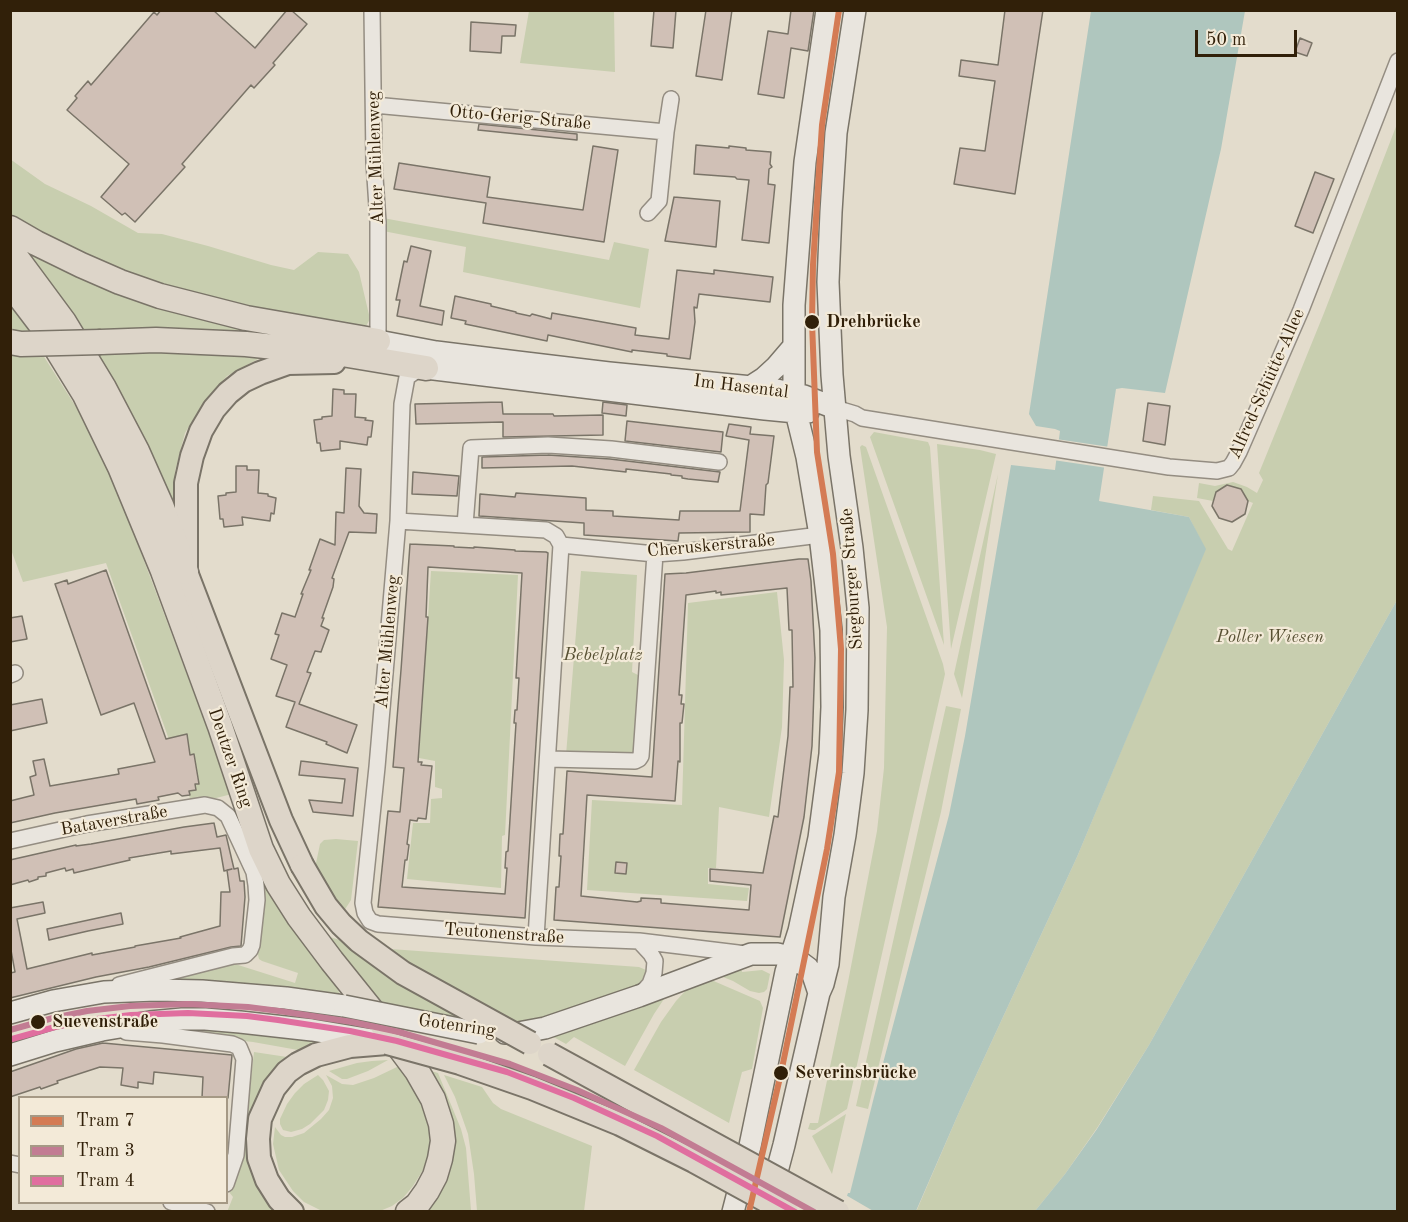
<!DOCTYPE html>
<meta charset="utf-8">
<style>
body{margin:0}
#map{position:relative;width:1408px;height:1222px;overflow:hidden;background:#e3dccc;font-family:"Old Standard TT",serif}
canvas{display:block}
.frame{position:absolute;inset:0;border:12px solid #312009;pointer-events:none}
.legend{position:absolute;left:18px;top:1096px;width:210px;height:108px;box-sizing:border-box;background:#f3ead8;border:2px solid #a59985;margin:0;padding:8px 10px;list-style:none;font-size:18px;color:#312009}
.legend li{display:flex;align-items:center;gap:12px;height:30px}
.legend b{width:30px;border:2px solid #a59985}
.scale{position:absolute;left:1195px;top:30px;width:102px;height:27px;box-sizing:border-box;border:3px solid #312009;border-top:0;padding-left:8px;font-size:18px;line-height:21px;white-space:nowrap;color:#312009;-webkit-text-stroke:4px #f3ead8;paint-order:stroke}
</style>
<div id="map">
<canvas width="1408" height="1222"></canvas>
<div class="frame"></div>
<ul class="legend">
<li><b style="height:8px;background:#d47b54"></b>Tram 7</li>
<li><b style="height:8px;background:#c27c93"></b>Tram 3</li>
<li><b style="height:8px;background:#e06e9f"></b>Tram 4</li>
</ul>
<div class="scale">50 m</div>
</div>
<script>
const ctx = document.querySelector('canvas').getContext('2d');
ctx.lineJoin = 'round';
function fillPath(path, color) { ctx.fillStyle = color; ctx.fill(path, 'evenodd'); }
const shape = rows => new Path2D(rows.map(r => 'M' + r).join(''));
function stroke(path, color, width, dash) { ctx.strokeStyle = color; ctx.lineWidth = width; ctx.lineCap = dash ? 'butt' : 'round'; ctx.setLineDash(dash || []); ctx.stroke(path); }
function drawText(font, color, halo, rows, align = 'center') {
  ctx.font = font + ' "Old Standard TT",serif'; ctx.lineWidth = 4.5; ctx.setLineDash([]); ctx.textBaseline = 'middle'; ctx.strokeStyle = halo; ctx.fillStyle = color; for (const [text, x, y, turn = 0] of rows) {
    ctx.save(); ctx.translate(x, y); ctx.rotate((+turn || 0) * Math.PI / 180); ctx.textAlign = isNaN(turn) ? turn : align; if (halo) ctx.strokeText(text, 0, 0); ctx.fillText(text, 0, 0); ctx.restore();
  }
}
fillPath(shape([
 [529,11,614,11,615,72,520,63],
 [1397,124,1397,600,1149,1045,1097,1128,1065,1174,1035,1211,916,1212,960,1110,1077,857,1205,549,1189,517,1151,510,1153,496,1199,501,1228,549,1232,551,1253,503,1248,501,1241,489,1228,485,1216,492,1213,501,1197,498,1199,483,1215,486,1233,482,1247,487,1257,493,1263,480,1259,473,1324,313],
 [10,159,45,184,91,206,138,233,162,234,208,246,271,265,294,270,318,252,348,254,359,272,370,319,366,326,357,329,127,279,11,222],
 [383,218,609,260,614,242,649,249,640,308,463,272,466,247,383,231],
 [11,238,319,338,80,334],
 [11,303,31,333,11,333],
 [93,350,267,354,227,376,203,403,185,433,175,471,173,514],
 [10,351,41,352,85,421,117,489,232,794,192,804,106,563,23,582,10,547],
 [874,432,928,442,930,447,944,645,870,437],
 [937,444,980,450,996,454,951,649],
 [862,445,866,447,943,664,945,674,847,1109,815,1130,812,1130,808,1129,810,1123,818,1123,848,982,877,831,884,768,887,627,860,447],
 [998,474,978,603,962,698,954,674],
 [431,571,518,575,505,835,502,836,501,888,407,879,413,823,430,823,431,799,442,798,442,789,435,787,435,761,419,758],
 [581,571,637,575,632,672,642,677,635,755,566,755],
 [777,592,784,660,782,727,769,817,719,807,716,868,708,868,708,884,749,888,747,901,587,890,592,800,682,805,688,603],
 [946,706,961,709,941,812,868,1109,856,1106],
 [336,839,358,841,351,900,344,911,336,902,315,868,320,844,324,840],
 [257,864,333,980,342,998,168,982,168,980,235,964,295,983,298,973,262,961,259,959,256,946],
 [320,934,363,947,639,967,646,970,649,975,640,987,535,1021,516,1024,465,1021,373,1003],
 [741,967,742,972,762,970,770,974,767,989,764,992,759,993,750,991,733,981,723,977,723,974],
 [709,979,760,1001,763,1008,752,1069,742,1072,729,1123,634,1070,661,1022,676,1001,689,987],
 [668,993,654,1014,625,1066,574,1037,566,1044,550,1035],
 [182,1026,326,1042,313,1048,309,1044,298,1050,253,1042,150,1031],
 [254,1052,287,1057,272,1070,277,1073,259,1099,280,1211,227,1212,233,1197,229,1192,239,1168,245,1132],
 [388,1060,368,1071,347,1079,342,1079,329,1071,357,1063,372,1061],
 [397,1067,401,1067,422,1102,428,1119,430,1131,430,1144,427,1158,423,1170,413,1186,403,1198,392,1206,380,1211,322,1211,304,1202,293,1191,279,1170,273,1144,275,1127,281,1135,285,1137,292,1137,304,1133,321,1119,329,1110,333,1098,332,1086,326,1075,342,1084,353,1085,374,1078],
 [424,1069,438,1073,461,1129,466,1148,471,1211,423,1212,442,1185],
 [318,1075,323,1080,329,1091,328,1100,324,1110,310,1124,302,1129,291,1132,283,1130,280,1124,280,1119,287,1104,295,1093,304,1084],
 [444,1075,482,1087,493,1103,501,1109,592,1146,584,1211,477,1211,474,1174,468,1134,455,1097],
 [846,1114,832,1174,812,1136]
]), '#c8ceaf');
fillPath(shape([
 [1091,11,1245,11,1221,149,1165,393,1122,388,1116,389,1099,501,1189,517,1206,549,1077,857,960,1110,916,1211,841,1212,848,1193,850,1193,874,1097,949,815,965,736,1011,465,1055,470,1060,431,1055,429,1036,426,1029,414],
 [1397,600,1397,1211,1035,1211,1065,1174,1097,1129,1149,1045]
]), '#afc6be');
fillPath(shape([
 [1056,439,1110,447,1107,468,1053,460],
 [844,1194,875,1212,838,1212]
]), '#e3dccc');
const building = shape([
 [161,10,213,10,255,48,287,10,291,10,307,24,273,63,275,65,254,88,251,85,182,164,185,167,135,222,125,213,122,215,101,197,129,164,67,110,77,98,75,96,88,81,91,85,154,12,157,15,161,10],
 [654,10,676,10,673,48,651,46,654,10],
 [706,10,732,10,722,80,696,76,706,10],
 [791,10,814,10,808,51,791,48,784,98,758,94,768,31,788,34,791,10],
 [1005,10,1043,10,1015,194,954,184,960,148,985,151,995,81,959,76,961,60,998,65,1005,10],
 [471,22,516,25,515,36,502,36,501,53,470,51,471,22],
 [1300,38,1312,43,1307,56,1295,52,1300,38],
 [479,124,577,134,577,140,478,130,479,124],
 [696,145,729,148,729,146,746,148,746,150,771,152,770,164,772,167,769,169,768,184,775,185,769,243,742,240,749,180,737,179,735,177,694,174,696,145],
 [593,146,618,150,604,242,483,223,486,203,394,189,399,163,490,177,487,197,583,210,593,146],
 [1315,172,1334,179,1313,233,1295,226,1315,172],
 [674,197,720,201,716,247,665,241,674,197],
 [411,246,431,251,420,306,444,311,442,325,397,316,400,300,396,300,404,261,407,262,411,246],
 [677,270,714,274,714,270,773,277,770,302,699,294,697,308,694,307,695,322,690,359,667,356,667,354,632,350,632,352,548,335,547,341,465,324,466,321,451,318,455,296,491,304,491,306,516,312,516,313,530,316,532,314,551,319,552,313,636,328,635,335,669,339,677,270],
 [333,389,344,390,344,394,356,394,355,417,366,418,365,420,373,421,371,437,368,437,367,445,340,441,340,449,321,451,320,443,317,443,314,420,322,419,322,417,332,416,333,389],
 [502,402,503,414,553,414,554,416,603,415,603,435,503,437,503,422,416,424,415,404,502,402],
 [603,402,627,405,626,416,602,413,603,402],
 [1148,403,1170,406,1165,445,1143,441,1148,403],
 [627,421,723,432,721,452,625,441,627,421],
 [729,424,751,427,750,434,774,436,768,483,766,485,764,515,750,514,750,532,679,533,678,541,584,535,584,523,479,516,480,494,515,497,516,493,586,498,586,510,613,511,613,516,679,520,680,511,740,511,749,440,726,436,729,424],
 [548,455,610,459,720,472,718,482,688,479,682,478,682,476,671,475,671,474,626,469,626,472,572,466,482,468,482,457,548,455],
 [236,466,247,466,247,470,259,470,258,493,268,494,268,496,276,498,274,514,271,513,270,521,242,517,243,525,224,527,223,519,220,519,218,496,226,495,226,493,236,492,236,466],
 [346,468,361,469,359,506,364,513,377,514,376,533,349,532,332,578,334,579,333,587,322,618,324,618,321,626,329,630,321,652,315,651,307,672,311,673,299,704,357,725,347,753,326,744,327,742,286,727,295,702,276,696,287,665,271,659,279,635,275,634,282,613,295,617,303,594,301,594,311,570,309,570,320,539,335,545,336,512,344,513,346,468],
 [413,472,459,476,457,496,412,494,413,472],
 [1227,485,1241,489,1248,501,1245,514,1232,522,1219,518,1212,506,1216,492,1227,485],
 [410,544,454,546,454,547,474,548,474,547,488,548,515,550,515,551,546,552,548,553,525,918,378,907,388,811,400,812,404,768,393,767,401,670,410,544],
 [428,567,522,573,516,678,519,678,517,710,515,710,514,723,516,723,508,851,506,852,505,868,507,868,505,894,402,887,405,860,407,860,409,845,407,844,410,820,417,821,418,818,426,819,432,766,421,765,422,762,418,762,428,617,426,617,428,567],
 [799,559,808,559,811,581,815,658,813,719,812,746,804,817,780,937,554,920,556,887,559,887,561,856,559,856,560,834,563,834,567,771,652,777,665,574,686,573,799,559],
 [787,588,789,630,792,630,793,687,790,687,788,736,778,817,774,816,763,873,710,869,710,881,751,885,749,910,661,903,661,899,641,898,641,901,637,902,581,896,587,795,675,801,678,761,680,762,680,723,682,723,684,704,681,704,682,695,679,695,686,595,716,591,716,593,721,592,721,595,787,588],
 [106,570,166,739,187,734,190,755,194,754,199,784,195,784,196,790,189,791,190,795,182,796,178,793,158,797,159,800,137,804,136,799,55,813,10,823,10,801,34,795,30,777,36,775,33,761,44,759,50,786,119,774,118,769,155,762,134,703,101,715,55,584,67,580,68,584,106,570],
 [22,616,27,639,10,642,10,618,22,616],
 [42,699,47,723,10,731,10,705,42,699],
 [301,761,358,768,353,816,313,812,309,800,342,803,345,779,299,775,301,761],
 [214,823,217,837,226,835,234,869,238,868,240,881,244,881,245,897,241,946,231,947,149,967,96,977,10,998,10,973,15,972,10,945,10,908,43,902,45,913,17,919,27,969,92,953,92,955,135,947,135,946,181,938,180,937,220,926,221,892,230,892,227,870,232,869,224,871,220,848,171,854,171,851,129,858,130,860,74,873,73,869,66,871,65,868,46,873,46,876,38,877,38,879,29,882,28,880,10,885,10,860,76,845,76,846,91,844,184,827,214,823],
 [616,862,627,863,626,874,615,873,616,862],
 [121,913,123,924,88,931,49,940,47,929,121,913],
 [103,1043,232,1055,228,1098,202,1098,203,1077,154,1072,153,1084,138,1082,138,1088,121,1085,123,1068,100,1067,57,1081,58,1083,41,1089,40,1087,10,1097,10,1072,76,1049,103,1043]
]);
fillPath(building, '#d0c0b6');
stroke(building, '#7a7468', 1.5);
const minor = shape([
 [372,10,374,162,378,222,378,341],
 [374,105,666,132,659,201,648,213],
 [666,132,671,99],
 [420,368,407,377,402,404,398,521,377,767,363,903,365,913,370,921,378,924,536,937,639,941,746,954],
 [835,408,855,414,862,418,1169,467,1217,471,1229,468,1233,463,1239,452,1301,310,1398,61],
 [398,521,546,530,556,536,561,545],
 [465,525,471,448,548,445,611,449,719,462],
 [561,545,655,554,683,552,820,535],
 [10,675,15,673],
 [548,759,635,761,639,759,641,756,655,554],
 [10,841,87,824,205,805,218,808,228,816,254,872,256,885,257,900,252,945,250,950,245,955,233,956,119,985],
 [536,937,561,545],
 [639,941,651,954,655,961,654,973,650,984,639,996],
 [126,1032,163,1035,232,1044,239,1047,244,1059,236,1155,226,1184],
 [10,1163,20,1165],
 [171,1202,207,1212]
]);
const secondary = shape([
 [378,341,436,352,517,362,609,373,772,389,804,396,835,408],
 [426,368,765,409,796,412,808,412],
 [750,387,764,378,776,367,794,346],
 [10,1013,53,1001,104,992,156,990,202,991,286,998,344,1006],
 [505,1033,518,1033,545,1028,639,996,751,954,778,954,796,959,808,968,813,975,819,993],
 [10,1055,55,1041,102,1030,150,1022,182,1019,205,1019,240,1022,312,1030,372,1040],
 [771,1194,784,1145,819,993,823,984,828,964,834,897,845,835,853,773,857,710,858,608,852,548,839,456,832,375,828,282,831,212,836,133,855,10],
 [733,1212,750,1146,786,972,799,931,819,838,830,754,832,707,831,630,820,535,807,457,796,412,794,393,794,305,805,162,827,10]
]);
const primary = shape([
 [302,865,281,820,186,572,186,483,192,456,201,431,214,409,228,393,243,381,260,373,288,363,334,362],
 [292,1212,279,1199,267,1180,259,1158,258,1139,260,1119,274,1088,287,1072,298,1064,316,1055,350,1046,387,1043]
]);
const trunk = shape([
 [10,228,36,243,81,265,120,282,160,296,246,318,378,341],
 [10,249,64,322,104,388,137,451,161,505,186,572],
 [10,284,45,330,85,395,120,467,163,571,220,726,261,849,278,884,299,917,332,961,373,1012,417,1071,433,1099,441,1124,443,1141,440,1159,435,1176,427,1191,417,1205,408,1212],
 [101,342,156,340,246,344,342,354,426,368]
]);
stroke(minor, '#948d82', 18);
stroke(secondary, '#7a7468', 24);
stroke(primary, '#7a7468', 26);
stroke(trunk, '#7a7468', 27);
stroke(minor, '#e9e5de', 15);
stroke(secondary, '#e9e5de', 21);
stroke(primary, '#ddd5c9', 22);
stroke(trunk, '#ddd5c9', 24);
const secondaryBridge = shape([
 [344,1006,479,1033]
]);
const primaryBridge = shape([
 [302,865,326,906,341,924,359,941,403,973,530,1043],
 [387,1043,460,1063,532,1088,620,1124,694,1161,787,1212],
 [549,1054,838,1212]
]);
const trunkBridge = shape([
 [10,342,21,344,101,342]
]);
stroke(secondaryBridge, '#7a7468', 24, []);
stroke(primaryBridge, '#7a7468', 26, []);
stroke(trunkBridge, '#7a7468', 27, []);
stroke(secondaryBridge, '#e9e5de', 21);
stroke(primaryBridge, '#ddd5c9', 22);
stroke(trunkBridge, '#ddd5c9', 24);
stroke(shape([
 [749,1212,781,1073,827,849,839,772,841,649,833,554,817,452,812,322,813,265,822,125,839,10]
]), '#d47b54', 6);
stroke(shape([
 [10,1030,53,1018,87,1011,130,1006,188,1004,248,1007,279,1011,352,1022,399,1032,510,1064,577,1090,661,1128,814,1212]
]), '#c27c93', 6);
stroke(shape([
 [12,1039,55,1027,88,1020,131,1015,188,1013,247,1016,278,1020,350,1031,397,1041,507,1072,574,1098,657,1136,795,1212]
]), '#e06e9f', 6);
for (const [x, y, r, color] of [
 [812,322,8,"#312009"],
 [38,1022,8,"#312009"],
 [781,1073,8,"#312009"]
]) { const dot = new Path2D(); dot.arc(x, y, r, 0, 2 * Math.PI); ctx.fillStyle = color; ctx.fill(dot); stroke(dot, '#f3ead8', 2); }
drawText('18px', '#312009', '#f3ead8', [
 ["Otto-Gerig-Straße",520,118,5],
 ["Alter Mühlenweg",376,158,-92],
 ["Alfred-Schütte-Allee",1267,384,-66],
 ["Im Hasental",741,387,7],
 ["Cheruskerstraße",711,546,-5],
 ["Siegburger Straße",852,579,-94],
 ["Alter Mühlenweg",388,642,-85],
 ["Deutzer Ring",230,758,71],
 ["Bataverstraße",114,821,-10],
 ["Teutonenstraße",504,934,4],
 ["Gotenring",457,1026,8]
]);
drawText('bold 18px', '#312009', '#f3ead8', [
 ["Drehbrücke",826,322],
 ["Suevenstraße",52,1022],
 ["Severinsbrücke",795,1073]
], 'left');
drawText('italic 18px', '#585134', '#f3ead8', [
 ["Poller Wiesen",1270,637],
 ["Bebelplatz",603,655]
]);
</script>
